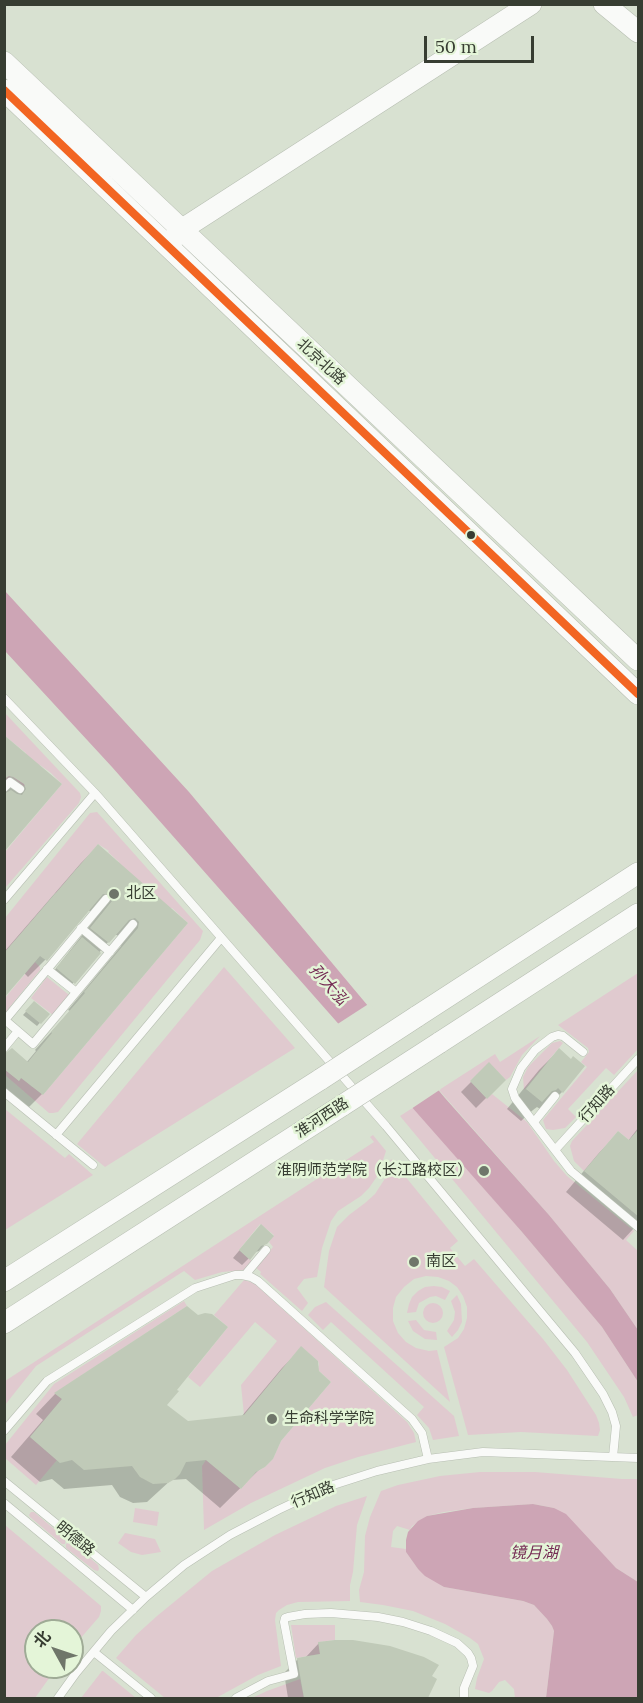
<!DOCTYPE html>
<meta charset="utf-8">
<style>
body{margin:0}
#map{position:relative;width:643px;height:1703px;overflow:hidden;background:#d8e1d1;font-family:Lora,"Noto Sans SC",serif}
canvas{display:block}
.frame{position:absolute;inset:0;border:6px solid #373d32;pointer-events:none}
.north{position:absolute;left:24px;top:1619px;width:60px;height:60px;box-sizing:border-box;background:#e4f5d8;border:2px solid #9fab96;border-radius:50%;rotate:310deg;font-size:16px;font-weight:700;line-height:24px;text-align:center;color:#373d32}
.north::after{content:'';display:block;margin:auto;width:21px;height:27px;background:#6f766a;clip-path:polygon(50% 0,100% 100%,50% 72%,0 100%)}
.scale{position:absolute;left:424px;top:36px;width:110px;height:27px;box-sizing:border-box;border:3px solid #373d32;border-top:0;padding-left:8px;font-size:18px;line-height:21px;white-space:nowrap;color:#373d32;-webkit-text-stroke:4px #e4f5d8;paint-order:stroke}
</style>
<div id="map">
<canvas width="643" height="1703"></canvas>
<div class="frame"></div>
<div class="north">北</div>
<div class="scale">50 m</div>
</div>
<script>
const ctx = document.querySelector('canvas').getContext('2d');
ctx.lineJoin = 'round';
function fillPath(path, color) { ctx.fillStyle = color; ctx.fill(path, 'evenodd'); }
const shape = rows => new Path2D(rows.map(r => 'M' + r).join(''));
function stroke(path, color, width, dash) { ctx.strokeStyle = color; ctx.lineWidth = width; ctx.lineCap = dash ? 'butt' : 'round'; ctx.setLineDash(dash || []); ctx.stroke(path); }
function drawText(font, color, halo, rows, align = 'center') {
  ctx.font = font + ' Lora,"Noto Sans SC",serif'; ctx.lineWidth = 5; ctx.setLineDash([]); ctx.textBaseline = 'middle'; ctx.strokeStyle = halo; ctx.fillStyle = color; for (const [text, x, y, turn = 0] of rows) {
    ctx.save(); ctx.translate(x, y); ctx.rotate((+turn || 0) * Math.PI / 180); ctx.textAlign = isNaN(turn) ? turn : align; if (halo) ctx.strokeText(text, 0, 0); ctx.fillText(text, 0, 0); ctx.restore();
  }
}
fillPath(shape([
 [5,713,80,793,81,797,79,803,5,888,5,852,62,784,51,773,40,765,25,786,23,786,11,776,5,784,5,779,26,753,5,736],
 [97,812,203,931,200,940,58,1112,53,1113,49,1113,5,1075,5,1069,19,1081,22,1077,32,1087,33,1087,43,1095,188,923,172,908,144,923,99,886,119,862,108,852,109,851,98,844,79,869,77,868,69,878,57,895,55,893,26,928,17,942,15,940,7,950,5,956,5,918,90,813],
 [35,962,40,967,40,970,5,1013,5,998],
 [224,967,295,1048,105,1167,77,1144],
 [638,973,638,1049,614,1075,606,1068,568,1109,576,1117,565,1128,553,1130,546,1129,543,1120,587,1067,581,1062,589,1052,588,1048,558,1025],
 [47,977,69,995,53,1015,31,998],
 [540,1036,522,1055,510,1077,506,1080,489,1063,470,1081,487,1098,492,1094,527,1122,554,1161,567,1176,634,1231,626,1240,638,1251,638,1330,610,1289,549,1215,439,1090,495,1054,500,1062],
 [560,1041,563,1043,524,1090,523,1077,528,1067,552,1043],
 [638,1070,638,1129,629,1140,618,1131,584,1171,574,1161,570,1146,572,1141],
 [414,1107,522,1232,602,1327,638,1382,638,1415,633,1417,624,1397,587,1342,400,1116],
 [5,1109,65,1158,69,1154,93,1175,5,1230],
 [373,1135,386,1151,378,1175,369,1188,361,1196,338,1211,331,1221,322,1248,317,1277,304,1279,297,1288,308,1303,302,1311,260,1274,261,1272,255,1267,273,1247,269,1242,274,1235,260,1224,239,1250,253,1262,245,1270,222,1272,195,1280,184,1271,36,1366,5,1405,5,1381,374,1142,370,1137],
 [391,1159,458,1241,450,1248,465,1266,474,1259,543,1339,567,1370,596,1415,599,1423,600,1430,598,1436,521,1432,468,1435,444,1347,458,1338,464,1329,467,1318,467,1307,463,1296,457,1287,449,1281,438,1277,426,1276,414,1279,404,1287,396,1297,393,1308,393,1321,398,1333,406,1342,416,1348,429,1351,437,1350,450,1402,324,1287,329,1251,337,1227,349,1215,365,1203,375,1194,386,1177],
 [244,1280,254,1283,407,1422,414,1433,416,1442,358,1457,325,1468,251,1503,204,1530,202,1466,206,1460,241,1489,256,1472,265,1467,273,1459,281,1441,331,1382,318,1370,319,1364,318,1361,301,1347,244,1415,241,1385,277,1341,255,1322,200,1387,188,1377,228,1327,214,1315],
 [434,1286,442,1287,450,1291,445,1300,436,1296,430,1297,419,1303,416,1312,407,1313,409,1304,412,1297,418,1291,425,1287],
 [457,1295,461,1304,462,1322,458,1330,452,1337,447,1331,454,1320,455,1312,451,1301],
 [184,1301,187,1306,55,1393,62,1399,30,1437,57,1460,36,1485,5,1458,5,1445,54,1384],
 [326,1302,454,1416,459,1436,433,1440,429,1428,417,1415,424,1407,331,1322,323,1330,308,1315,315,1307],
 '423 1313a10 10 0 1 1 20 0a10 10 0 1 1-20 0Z',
 [416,1320,424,1330,436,1332,437,1340,425,1339,413,1331,408,1321],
 [480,1472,535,1472,622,1479,638,1479,638,1582,616,1568,554,1508,544,1506,533,1504,473,1508,444,1512,427,1516,412,1526,410,1530,397,1526,393,1531,391,1547,406,1549,406,1552,418,1569,444,1587,523,1601,534,1605,547,1619,552,1626,554,1631,546,1698,515,1698,514,1689,505,1680,499,1682,492,1691,489,1693,475,1689,477,1678,484,1659,478,1644,470,1638,445,1624,413,1611,383,1605,360,1602,359,1590,364,1572,365,1536,370,1517,381,1491,398,1485,440,1476],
 [367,1496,357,1525,353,1572,350,1585,350,1601,298,1602,287,1605,279,1610,276,1613,275,1620,281,1666,258,1675,216,1698,165,1698,116,1658,136,1635,157,1616,212,1571,275,1535,336,1506],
 [135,1508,159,1512,157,1526,133,1522],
 [31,1512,34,1512,66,1539,65,1544,62,1544,30,1517,29,1515],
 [5,1525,101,1606,101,1611,99,1617,72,1648,72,1631,36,1631,36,1667,57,1667,35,1698,5,1698],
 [125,1533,155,1539,161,1552,142,1555,131,1552,118,1543],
 [71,1542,98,1565,99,1569,98,1571,94,1570,66,1548,66,1544],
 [291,1625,335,1625,335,1640,319,1642,320,1654,296,1658],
 [102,1671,103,1671,136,1698,81,1698],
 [300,1679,304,1698,252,1698,267,1691]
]), '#e0cacf');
fillPath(shape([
 [5,591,189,792,445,1098,549,1215,610,1289,638,1330,638,1382,602,1327,522,1232,112,767,5,651],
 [533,1504,554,1508,566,1514,616,1568,638,1582,638,1698,546,1698,554,1631,552,1626,547,1619,534,1605,523,1601,444,1587,425,1576,418,1569,406,1552,406,1540,408,1532,418,1521,427,1516,473,1508]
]), '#cda5b5');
fillPath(shape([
 [370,1003,441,1089,411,1109,336,1025]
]), '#d8e1d1');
fillPath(shape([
 [4,737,60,784,4,849],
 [98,846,186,923,42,1094,25,1111,4,1096,4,1055,26,1063,36,1051,35,1050,70,1011,68,1010,121,946,122,939,117,935,114,935,67,990,50,976,95,919,93,912,87,910,45,960,28,977,4,952,81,863],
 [34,1003,48,1014,37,1026,23,1015],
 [559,1050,562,1092,543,1111,537,1107,533,1110,521,1121,507,1109,539,1070],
 [489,1064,504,1080,476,1108,461,1092],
 [638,1128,638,1232,634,1228,623,1240,566,1192,599,1153,618,1133,628,1141],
 [254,1233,266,1243,259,1251,255,1252,242,1265,233,1258],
 [187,1308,165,1405,188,1423,241,1417,282,1368,301,1349,280,1441,271,1458,220,1508,186,1479,171,1480,147,1502,133,1503,120,1497,112,1485,64,1489,52,1479,40,1482,11,1457,43,1420,36,1414,55,1394],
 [319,1643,430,1677,435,1679,426,1698,288,1698,284,1673,298,1659,305,1658]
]), '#0003');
fillPath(shape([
 [4,735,62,784,4,852,4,794,11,790,17,794,22,795,26,789,24,784,13,777,9,776,4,779],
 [98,844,188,923,43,1095,21,1078,19,1081,4,1069,4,1054,12,1048,28,1062,52,1033,51,1032,85,993,84,992,138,928,139,922,135,918,129,920,109,943,90,928,112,901,110,895,103,894,47,961,40,956,4,998,4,953],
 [82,937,101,953,75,984,56,968],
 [34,1001,50,1014,41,1024,25,1011],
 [559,1048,571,1059,573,1056,585,1066,563,1093,558,1088,556,1090,552,1091,542,1102,526,1089],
 [489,1062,506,1080,487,1099,470,1081],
 [639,1129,639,1217,584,1171,618,1131,629,1140],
 [261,1224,274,1236,267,1244,261,1246,250,1260,239,1250],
 [187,1306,198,1315,205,1313,212,1314,228,1327,177,1390,179,1391,167,1405,188,1421,244,1415,301,1346,318,1361,319,1371,331,1382,281,1441,273,1459,265,1467,256,1472,241,1489,206,1460,186,1462,180,1474,175,1479,168,1483,153,1484,140,1477,132,1466,84,1470,72,1460,60,1463,30,1437,62,1399,54,1393],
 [335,1640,353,1640,390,1646,424,1657,439,1665,432,1676,437,1679,428,1698,304,1698,297,1658,320,1654,318,1642]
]), '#c0cab8');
const lane = shape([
 [4,698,95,793,386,1126,575,1353,603,1394,612,1412,616,1426,613,1457],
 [4,788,10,782,20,789],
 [106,899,5,1020,33,1044,133,924],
 [4,900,95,793],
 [81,928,110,952],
 [47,969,76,992],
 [4,1048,18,1031],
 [583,1052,563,1036,558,1035,552,1037,535,1050,521,1068,512,1089,515,1098,571,1171,638,1227],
 [4,1092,93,1165],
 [534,1122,555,1096],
 [56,1135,221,938],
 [555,1150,638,1059],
 [245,1275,266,1250],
 [4,1431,47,1381,195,1288,235,1275,242,1275,251,1277,258,1281,412,1419,422,1433,428,1459],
 [4,1481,146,1597],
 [4,1503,133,1610],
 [94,1652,151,1698],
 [58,1698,76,1673,111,1631,146,1597,184,1565,230,1535,278,1510,327,1487,377,1471,428,1459,483,1452,638,1458],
 [236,1698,268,1681,294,1674,284,1622,285,1618,288,1617,305,1614,331,1613,378,1617,403,1622,431,1631,457,1643,468,1653,471,1658,473,1666,464,1688,464,1698]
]);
const secondary = shape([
 [604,4,638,32],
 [4,62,638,660],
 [4,90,638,694],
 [172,240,181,230,531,4],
 [416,1017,638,873],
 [439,1043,638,914],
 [4,1281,321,1079],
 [4,1323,343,1105]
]);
stroke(lane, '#b7beb2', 9);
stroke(secondary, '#b7beb2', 22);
stroke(lane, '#f9faf8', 8);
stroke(secondary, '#f9faf8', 21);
const secondaryBridge = shape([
 [321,1079,416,1017],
 [343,1105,439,1043]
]);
stroke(secondaryBridge, '#b7beb2', 22, []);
stroke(secondaryBridge, '#f9faf8', 21);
stroke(shape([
 [4,90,638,694]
]), '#f26522', 8);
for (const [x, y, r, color] of [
 [471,535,5,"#373d32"],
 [114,894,6,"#6f766a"],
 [484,1171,6,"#6f766a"],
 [414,1262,6,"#6f766a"],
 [272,1419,6,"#6f766a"]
]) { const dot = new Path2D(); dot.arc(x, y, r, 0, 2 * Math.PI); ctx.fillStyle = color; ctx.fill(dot); stroke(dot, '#e4f5d8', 2); }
drawText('15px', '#373d32', '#e4f5d8', [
 ["北京北路",321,362,43],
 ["行知路",597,1104,-48],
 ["淮河西路",322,1118,-33],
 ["行知路",313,1495,-23],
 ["明德路",75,1539,39]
]);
drawText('15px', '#373d32', '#e4f5d8', [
 ["北区",126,894],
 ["淮阴师范学院（长江路校区）",472,1171,"right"],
 ["南区",426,1262],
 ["生命科学学院",284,1419]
], 'left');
drawText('italic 16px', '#752b54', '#e4f5d8', [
 ["孙大泓",328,985,49],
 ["镜月湖",534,1553]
]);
</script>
